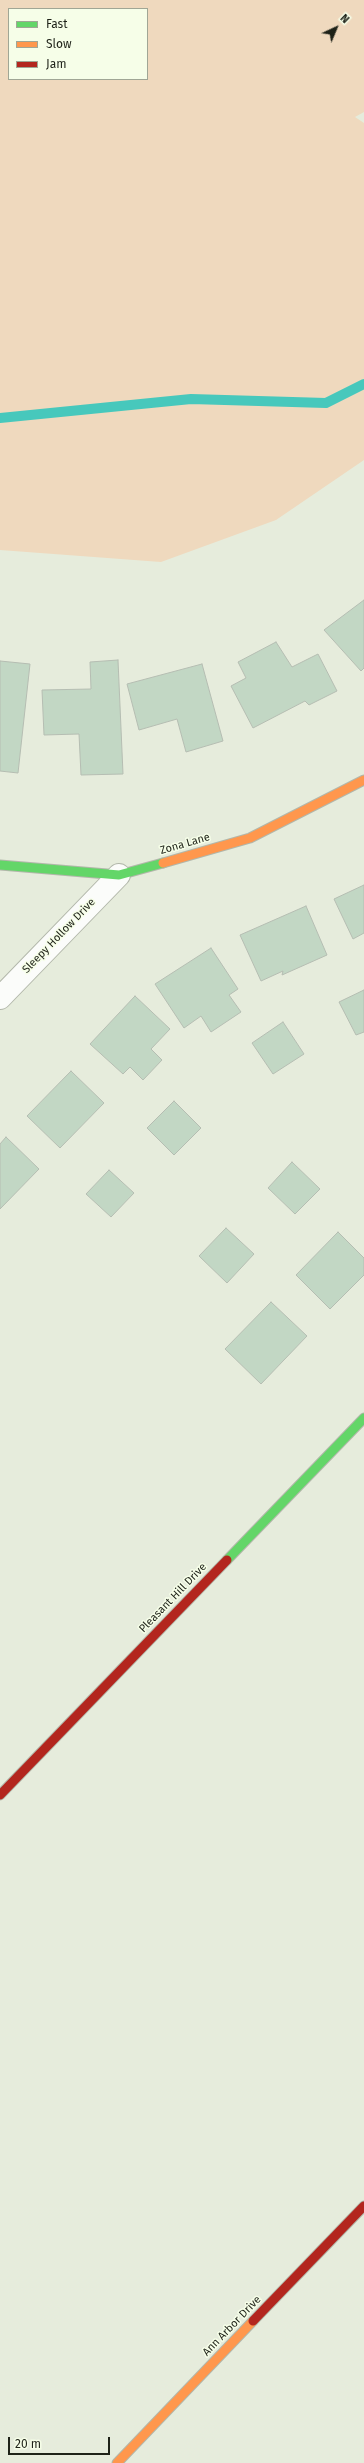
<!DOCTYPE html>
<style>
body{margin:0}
#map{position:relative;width:364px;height:2463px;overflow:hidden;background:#e6ecdc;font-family:"Fira Sans",sans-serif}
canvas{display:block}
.legend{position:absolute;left:8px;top:8px;width:140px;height:72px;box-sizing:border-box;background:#f6fee8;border:1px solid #a0a695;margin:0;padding:5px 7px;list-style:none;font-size:12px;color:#1e2218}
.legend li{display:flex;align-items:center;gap:8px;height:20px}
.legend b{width:20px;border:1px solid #a0a695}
.north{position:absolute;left:316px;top:8px;width:40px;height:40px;-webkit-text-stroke:3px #f6fee8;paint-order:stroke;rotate:44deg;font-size:11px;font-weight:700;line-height:16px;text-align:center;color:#1e2218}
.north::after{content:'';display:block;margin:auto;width:14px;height:18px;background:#1e2218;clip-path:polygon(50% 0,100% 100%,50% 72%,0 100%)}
.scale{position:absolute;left:8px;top:2437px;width:102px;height:18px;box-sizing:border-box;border:2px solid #1e2218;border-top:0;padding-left:5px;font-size:12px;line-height:14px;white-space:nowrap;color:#1e2218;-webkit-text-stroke:3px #f6fee8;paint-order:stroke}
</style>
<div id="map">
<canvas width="364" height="2463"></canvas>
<ul class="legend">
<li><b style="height:5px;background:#63d668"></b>Fast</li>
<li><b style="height:5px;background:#ff974d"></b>Slow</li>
<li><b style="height:5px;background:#b3261e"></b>Jam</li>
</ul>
<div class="north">N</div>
<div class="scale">20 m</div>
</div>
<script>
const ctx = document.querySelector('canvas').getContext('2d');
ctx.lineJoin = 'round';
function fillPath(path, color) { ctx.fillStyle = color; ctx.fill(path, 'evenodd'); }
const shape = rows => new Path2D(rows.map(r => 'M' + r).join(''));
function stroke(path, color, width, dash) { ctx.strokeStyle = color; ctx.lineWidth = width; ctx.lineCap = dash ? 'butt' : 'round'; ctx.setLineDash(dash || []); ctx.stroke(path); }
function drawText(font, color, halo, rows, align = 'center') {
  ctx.font = font + ' "Fira Sans",sans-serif'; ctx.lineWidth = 3; ctx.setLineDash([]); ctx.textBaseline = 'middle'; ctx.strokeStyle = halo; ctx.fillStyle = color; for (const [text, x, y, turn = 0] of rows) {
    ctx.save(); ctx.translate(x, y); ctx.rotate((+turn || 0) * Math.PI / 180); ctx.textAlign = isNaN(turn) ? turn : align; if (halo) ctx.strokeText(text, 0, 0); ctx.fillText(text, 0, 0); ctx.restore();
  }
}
fillPath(shape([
 [0,0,364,0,364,112,355,117,364,123,364,460,276,520,161,562,0,550],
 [9,9,147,9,147,79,9,79]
]), '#efd9be');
stroke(shape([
 [0,418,191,399,326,403,364,384]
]), '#47c8bc', 10);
const building = shape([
 [364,600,364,668,361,671,324,630,364,600],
 [276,642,292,667,318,654,337,691,309,705,305,701,253,728,231,686,246,678,238,662,276,642],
 [118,660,123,774,81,775,79,734,44,735,42,690,91,689,90,662,118,660],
 [0,661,30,664,18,773,0,771,0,661],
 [202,664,223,741,186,752,177,719,139,730,127,684,202,664],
 [364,885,364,933,353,939,334,899,364,885],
 [306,906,327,955,282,975,283,971,261,981,240,935,306,906],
 [211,948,238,989,229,995,241,1012,211,1032,201,1016,184,1028,155,984,211,948],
 [364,990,364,1032,356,1035,339,1002,364,990],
 [135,996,170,1029,151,1049,162,1060,143,1080,130,1067,123,1074,90,1044,135,996],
 [283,1022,304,1054,273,1074,252,1043,283,1022],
 [71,1071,104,1103,60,1148,27,1116,71,1071],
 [174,1101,201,1128,174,1155,147,1128,174,1101],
 [6,1137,39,1169,0,1209,0,1144,6,1137],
 [292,1162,320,1189,295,1214,268,1188,292,1162],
 [109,1170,134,1193,111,1217,86,1194,109,1170],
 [226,1228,254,1254,227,1283,199,1256,226,1228],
 [338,1232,364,1258,364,1275,330,1309,296,1275,338,1232],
 [271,1302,307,1336,261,1384,225,1349,271,1302]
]);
fillPath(building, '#c2d7c4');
stroke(building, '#b5bdb2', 1);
const street = shape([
 [0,998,119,875]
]);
const fast = shape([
 [0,865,119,875,163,863],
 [227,1560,364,1418]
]);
const slow = shape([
 [163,863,250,838,364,780],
 [117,2463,253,2321]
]);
const jam = shape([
 [0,1795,227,1560],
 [253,2321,364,2206]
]);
stroke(street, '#b2b7aa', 24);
stroke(fast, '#b2b7aa', 11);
stroke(slow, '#b2b7aa', 11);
stroke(jam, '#b2b7aa', 11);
stroke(street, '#fbfcfa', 22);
stroke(fast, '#63d668', 9);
stroke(slow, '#ff974d', 9);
stroke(jam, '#b3261e', 9);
drawText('11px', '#1e2218', '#f6fee8', [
 ["Zona Lane",185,844,-16],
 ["Sleepy Hollow Drive",59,936,-46],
 ["Pleasant Hill Drive",173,1598,-46],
 ["Ann Arbor Drive",232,2326,-46]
]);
</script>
